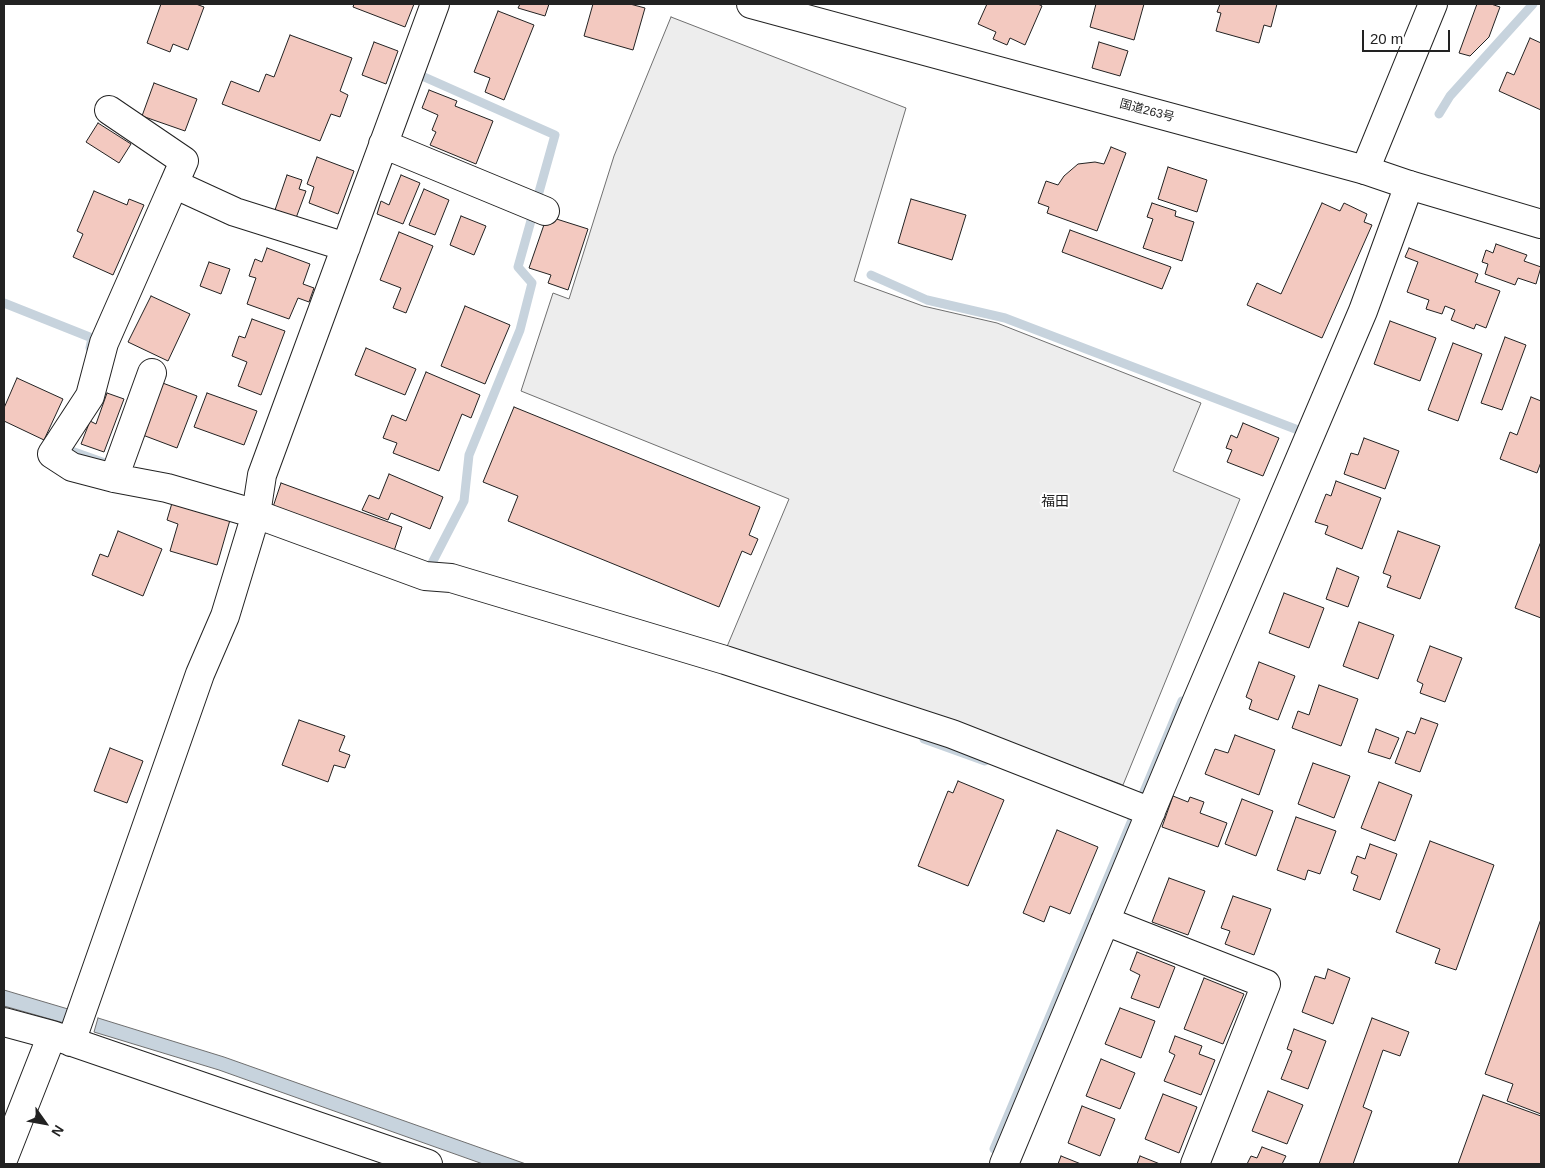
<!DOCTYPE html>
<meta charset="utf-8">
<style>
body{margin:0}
#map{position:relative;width:1545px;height:1168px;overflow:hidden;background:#fff;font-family:Helvetica,sans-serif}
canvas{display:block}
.frame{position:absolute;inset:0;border:5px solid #222;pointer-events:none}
.north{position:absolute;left:20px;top:1098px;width:50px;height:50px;-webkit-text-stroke:4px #fff;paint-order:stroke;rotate:122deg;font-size:14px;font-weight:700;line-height:20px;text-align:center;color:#222}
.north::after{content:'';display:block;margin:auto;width:18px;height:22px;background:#222;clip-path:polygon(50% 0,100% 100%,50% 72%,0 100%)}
.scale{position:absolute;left:1362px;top:30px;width:88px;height:22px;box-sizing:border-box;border:2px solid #222;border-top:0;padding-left:6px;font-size:15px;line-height:18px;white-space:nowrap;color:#222;-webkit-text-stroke:4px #fff;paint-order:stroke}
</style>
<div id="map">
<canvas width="1545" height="1168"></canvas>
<div class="frame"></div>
<div class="north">N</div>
<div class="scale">20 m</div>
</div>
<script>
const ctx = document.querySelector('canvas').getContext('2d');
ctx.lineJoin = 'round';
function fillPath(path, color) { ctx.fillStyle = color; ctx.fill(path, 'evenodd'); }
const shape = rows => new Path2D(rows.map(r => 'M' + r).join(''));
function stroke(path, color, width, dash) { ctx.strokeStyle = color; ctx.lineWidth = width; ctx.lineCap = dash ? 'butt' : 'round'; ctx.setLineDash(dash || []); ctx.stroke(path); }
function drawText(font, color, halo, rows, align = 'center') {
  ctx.font = font + ' Helvetica,"Noto Sans JP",sans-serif'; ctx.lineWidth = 4; ctx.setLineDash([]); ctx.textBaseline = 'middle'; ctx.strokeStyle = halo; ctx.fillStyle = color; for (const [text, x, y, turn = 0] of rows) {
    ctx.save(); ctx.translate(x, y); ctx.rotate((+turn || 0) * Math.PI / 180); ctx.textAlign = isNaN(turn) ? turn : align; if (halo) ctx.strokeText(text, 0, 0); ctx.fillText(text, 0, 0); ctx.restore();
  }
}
const parking = shape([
 [671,17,906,108,854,281,923,306,997,323,1201,403,1173,471,1240,499,1123,785,954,721,726,649,789,499,521,391,553,293,569,299,614,156,671,17]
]);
fillPath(parking, '#ededed');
stroke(parking, '#6f6f6f', 1);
const water = shape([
 [4,990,68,1009,64,1023,4,1006,4,990],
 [98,1018,224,1057,526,1164,483,1164,219,1070,94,1032,98,1018]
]);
fillPath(water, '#c7d3dd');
stroke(water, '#6f6f6f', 1);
stroke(shape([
 [412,74,422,76,555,135,518,267,532,283,520,330,469,455,464,501,432,563,438,573],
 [1439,114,1450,96,1533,4],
 [871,275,927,300,1005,318,1298,430],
 [4,303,92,338,90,348],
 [63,448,105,463],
 [924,739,985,761],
 [994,1149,1182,701]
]), '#c7d3dd', 9);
const building = shape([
 [161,4,196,4,204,7,188,50,173,44,170,52,147,43,161,4],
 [354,4,414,4,405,27,353,7,354,4],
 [520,4,549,4,545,16,518,8,520,4],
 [593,4,630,4,645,8,633,50,584,36,593,4],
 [987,4,1038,4,1042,6,1025,45,1010,38,1007,45,993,39,996,32,978,24,987,4],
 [1096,4,1144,4,1134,40,1090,27,1096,4],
 [1220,4,1277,4,1271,27,1264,25,1259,43,1216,31,1221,13,1217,12,1220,4],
 [1477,4,1491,4,1500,7,1489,37,1470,56,1459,53,1477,4],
 [498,11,534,25,504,100,485,92,490,78,474,72,498,11],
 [290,35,352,58,340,91,348,95,340,117,331,114,320,141,222,104,231,81,259,92,266,74,274,77,290,35],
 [1530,38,1541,43,1541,110,1499,91,1507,72,1514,75,1530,38],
 [374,42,398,51,386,84,362,75,374,42],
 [1099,42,1128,51,1120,76,1092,68,1099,42],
 [154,83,197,99,185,131,142,116,154,83],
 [429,90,457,101,455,106,493,121,476,164,430,145,436,132,432,130,438,115,422,108,429,90],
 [98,123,131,144,119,163,86,142,98,123],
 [1111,147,1126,153,1097,231,1047,213,1049,207,1038,203,1046,181,1058,185,1064,176,1078,164,1095,162,1104,164,1111,147],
 [317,157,354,171,338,214,309,203,314,187,307,184,317,157],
 [1168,167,1207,180,1197,212,1158,199,1168,167],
 [287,175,302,180,299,189,306,191,296,218,275,210,287,175],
 [401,175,420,183,403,224,377,214,381,201,389,205,401,175],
 [424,189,449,200,435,235,409,225,424,189],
 [94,191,127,205,129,199,144,205,113,275,73,257,83,234,77,231,94,191],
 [911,199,966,215,952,260,898,243,911,199],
 [1152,203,1176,211,1175,216,1194,222,1182,261,1143,248,1153,219,1147,217,1152,203],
 [1322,203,1340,211,1344,203,1367,214,1364,222,1372,225,1322,338,1247,305,1257,283,1281,294,1322,203],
 [461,216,486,226,474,255,450,245,461,216],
 [547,216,588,229,568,290,548,283,551,275,529,268,547,216],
 [1070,230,1171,267,1162,289,1062,252,1070,230],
 [399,232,433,246,406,313,393,308,401,288,380,280,399,232],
 [1496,244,1527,255,1524,261,1541,267,1536,284,1518,278,1515,285,1485,274,1488,264,1482,262,1486,250,1493,253,1496,244],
 [267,248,310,264,303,284,314,288,309,302,298,298,289,319,247,304,256,278,249,276,255,259,262,262,267,248],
 [1409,248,1478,274,1475,282,1500,291,1486,328,1476,324,1474,329,1451,320,1455,310,1445,306,1442,314,1426,309,1429,300,1407,292,1418,262,1405,257,1409,248],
 [209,262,230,269,221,294,200,286,209,262],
 [151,296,190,314,168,361,128,342,151,296],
 [465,306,510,325,485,384,441,366,465,306],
 [252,319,285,331,261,395,238,386,247,362,232,356,239,336,245,338,252,319],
 [1390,321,1436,338,1420,381,1374,364,1390,321],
 [1505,337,1526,345,1502,410,1481,403,1505,337],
 [1453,343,1482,354,1458,421,1428,410,1453,343],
 [366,348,416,369,405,395,355,375,366,348],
 [426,372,480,395,471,418,462,414,439,471,393,453,397,443,383,438,392,415,406,421,426,372],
 [17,378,63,399,44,440,4,421,4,408,17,378],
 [160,382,197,396,177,448,140,434,160,382],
 [107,393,124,399,104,452,81,444,90,421,96,424,107,393],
 [207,393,257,411,244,445,194,427,207,393],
 [1531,397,1541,401,1541,462,1537,473,1500,459,1510,432,1517,435,1531,397],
 [514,407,760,507,749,535,758,539,751,555,742,551,719,607,508,521,518,496,483,482,514,407],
 [1243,423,1279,438,1263,476,1227,462,1232,450,1226,448,1231,435,1237,438,1243,423],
 [1364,438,1399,451,1385,489,1344,474,1351,453,1358,455,1364,438],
 [389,474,443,497,430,529,391,513,388,520,362,510,369,495,379,499,389,474],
 [1336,481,1381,498,1362,549,1325,534,1328,526,1315,522,1326,494,1331,496,1336,481],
 [281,483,402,527,393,554,272,510,281,483],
 [172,503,230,520,217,565,170,551,178,524,167,520,172,503],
 [118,531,162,549,143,596,92,575,100,554,108,557,118,531],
 [1398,531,1440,546,1420,599,1387,587,1391,576,1383,573,1398,531],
 [1540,544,1541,544,1541,618,1515,608,1540,544],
 [1337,568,1359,577,1348,607,1326,599,1337,568],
 [1284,593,1324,608,1309,648,1269,633,1284,593],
 [1359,622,1394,635,1378,679,1343,666,1359,622],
 [1430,646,1462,658,1445,702,1420,693,1423,684,1417,681,1430,646],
 [1259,662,1295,676,1278,720,1249,709,1252,700,1246,697,1259,662],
 [1319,685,1358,699,1341,746,1292,728,1298,711,1309,715,1319,685],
 [1421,718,1438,724,1420,772,1395,763,1407,731,1415,734,1421,718],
 [299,720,345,736,339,751,350,755,345,768,334,765,328,782,282,765,299,720],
 [1376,729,1399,738,1390,759,1368,752,1376,729],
 [1235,735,1275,750,1259,795,1205,774,1215,749,1228,753,1235,735],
 [110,748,143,761,127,803,94,791,110,748],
 [1313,763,1350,776,1334,818,1298,804,1313,763],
 [958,781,1004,800,968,886,918,866,948,791,953,793,958,781],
 [1379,782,1412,795,1395,841,1361,828,1379,782],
 [1173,796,1188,802,1190,797,1204,802,1200,813,1227,823,1218,847,1162,827,1173,796],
 [1242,799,1273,811,1256,856,1225,844,1242,799],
 [1296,817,1336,831,1320,874,1308,870,1305,880,1277,870,1296,817],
 [1057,830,1098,847,1070,914,1050,906,1044,922,1023,913,1057,830],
 [1430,841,1494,865,1456,970,1435,963,1440,949,1396,932,1430,841],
 [1370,844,1397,854,1380,900,1353,890,1358,876,1351,873,1357,856,1365,859,1370,844],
 [1169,878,1205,891,1188,935,1152,922,1169,878],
 [1233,896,1271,909,1254,955,1225,944,1230,931,1221,928,1233,896],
 [1541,919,1541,1114,1507,1101,1513,1084,1485,1074,1541,919],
 [1137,952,1175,967,1159,1008,1131,998,1140,975,1130,970,1137,952],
 [1328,969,1350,978,1333,1024,1302,1012,1315,976,1325,979,1328,969],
 [1204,978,1244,994,1223,1044,1184,1029,1204,978],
 [1120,1008,1155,1021,1141,1058,1105,1044,1120,1008],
 [1372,1018,1409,1032,1400,1056,1383,1050,1363,1107,1372,1111,1353,1164,1319,1164,1372,1018],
 [1294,1029,1326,1041,1308,1089,1281,1079,1292,1051,1287,1049,1294,1029],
 [1175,1036,1202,1046,1199,1054,1215,1060,1201,1095,1164,1081,1175,1055,1169,1052,1175,1036],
 [1101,1059,1135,1073,1120,1109,1086,1096,1101,1059],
 [1268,1091,1303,1105,1287,1144,1252,1131,1268,1091],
 [1163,1094,1197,1107,1179,1153,1145,1139,1163,1094],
 [1483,1095,1541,1116,1541,1164,1458,1164,1483,1095],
 [1082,1106,1115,1119,1100,1156,1068,1143,1082,1106],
 [1262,1147,1286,1156,1282,1164,1247,1164,1251,1156,1257,1158,1262,1147],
 [1061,1156,1081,1164,1058,1164,1061,1156],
 [1140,1156,1160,1164,1137,1164,1140,1156]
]);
fillPath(building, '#f3c9c0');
stroke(building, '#222', 1);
const minor = shape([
 [109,110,184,161,174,184],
 [383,144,545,211],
 [1365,170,1433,4],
 [346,247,235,212,174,184,104,343,90,396,52,454,72,467,114,478,167,488,256,514,425,576,451,578,725,660,952,734,1151,812],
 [114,478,152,373],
 [1105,921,1266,984,1195,1164],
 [4,1022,52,1035,428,1164],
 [71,1042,200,674,225,616,256,514,262,475,435,4],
 [4,1157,52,1035],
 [1004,1164,1196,703,1363,311,1409,185]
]);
const highway = shape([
 [751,4,1365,170,1409,185,1541,224]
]);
stroke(minor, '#222', 30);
stroke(highway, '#222', 30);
stroke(minor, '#fff', 28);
stroke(highway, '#fff', 28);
drawText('12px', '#222', '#fff', [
 ["国道263号",1147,111,15]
]);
drawText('14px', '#222', '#fff', [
 ["福田",1055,502]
]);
</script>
